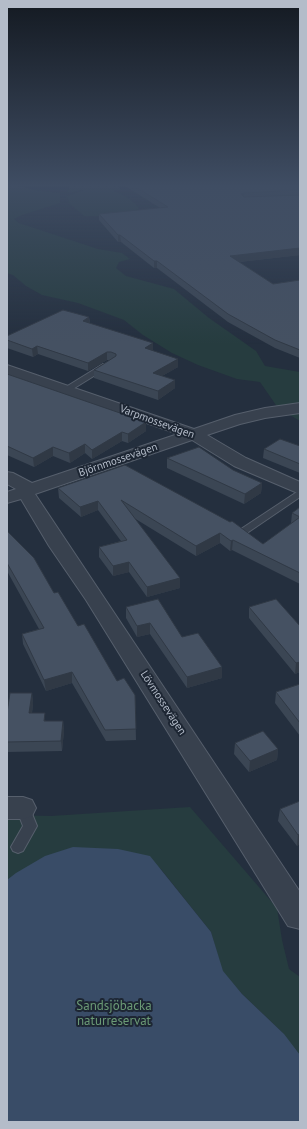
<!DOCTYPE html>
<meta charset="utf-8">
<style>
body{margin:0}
#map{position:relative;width:307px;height:1129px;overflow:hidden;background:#242f3e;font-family:"PT Sans",sans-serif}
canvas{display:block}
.frame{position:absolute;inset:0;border:8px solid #b4bcc9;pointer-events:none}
</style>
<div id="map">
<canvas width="307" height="1129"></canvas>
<div class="frame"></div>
</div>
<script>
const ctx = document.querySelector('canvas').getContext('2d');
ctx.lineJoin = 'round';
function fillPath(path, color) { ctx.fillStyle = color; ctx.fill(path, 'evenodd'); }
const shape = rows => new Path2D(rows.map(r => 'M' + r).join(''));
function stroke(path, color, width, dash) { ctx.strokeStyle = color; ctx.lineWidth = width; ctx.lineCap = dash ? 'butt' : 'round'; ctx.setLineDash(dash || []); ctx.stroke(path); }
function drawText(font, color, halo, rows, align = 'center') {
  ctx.font = font + ' "PT Sans",sans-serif'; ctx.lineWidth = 4; ctx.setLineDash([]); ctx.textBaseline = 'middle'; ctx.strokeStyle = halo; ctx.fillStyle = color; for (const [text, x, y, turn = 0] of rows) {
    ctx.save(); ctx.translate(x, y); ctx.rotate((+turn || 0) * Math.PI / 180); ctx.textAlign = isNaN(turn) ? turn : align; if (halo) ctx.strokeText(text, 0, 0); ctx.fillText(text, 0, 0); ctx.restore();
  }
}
fillPath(shape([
 [7,186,19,186,34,190,60,193,60,203,22,215,14,219,19,223,98,249,122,253,130,259,119,262,116,268,126,276,174,289,209,318,256,351,265,366,300,372,300,421,278,408,260,382,237,379,198,365,172,353,143,335,124,320,78,303,42,295,26,286,13,275,7,273],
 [70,186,118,186,121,190,114,190,114,192,117,192,130,199,139,208,134,212,102,216,84,216,70,204,67,197,67,196,84,190,67,193],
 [190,807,277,908,282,940,289,969,300,977,300,1122,7,1122,7,815,51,816],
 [160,868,211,932,222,971,242,994,284,1034,218,982]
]), '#263c3f');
fillPath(shape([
 [73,847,118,849,150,856,211,932,223,971,242,994,284,1034,300,1055,300,1122,7,1122,7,880,16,873,45,856]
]), '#394c67');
const service = shape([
 [103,364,106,364,110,366,68,392,65,392,61,390,103,364],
 [300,490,300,497,247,533,241,533,239,531,241,529,300,490],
 [23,803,28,804,37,826,23,851,18,853,13,851,11,847,23,826,16,808,18,804,23,803]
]);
const minor = shape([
 [7,365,194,429,235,415,265,408,300,403,300,413,265,418,240,424,207,435,246,458,300,482,300,494,234,466,192,440,35,494,300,892,300,929,288,926,86,600,49,546,21,499,7,503,7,492,16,489,7,484,7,472,13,473,32,483,178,434,7,374,7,365],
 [7,797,23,797,32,800,36,808,32,816,23,819,7,819,7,797]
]);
stroke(service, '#565f6c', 2);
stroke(minor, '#565f6c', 2);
fillPath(service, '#38414e');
fillPath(minor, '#38414e');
fillPath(shape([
 [125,186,300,186,300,255,239,262,273,284,300,280,300,358,275,348,228,322,157,268,154,268,121,242,118,242,99,220,99,214,160,208],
 [89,317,90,323,153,351,178,367,162,376,175,380,175,388,158,400,94,378,94,370,110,360,107,360,88,371,38,354,33,357,7,348,7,336],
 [7,374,146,422,146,431,128,443,122,441,92,459,85,453,70,463,53,456,34,467,7,455],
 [300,446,300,473,263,458,264,449],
 [167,458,262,483,261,493,244,504,167,468],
 [125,465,263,544,292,523,291,523,292,513,300,507,300,584,232,550,230,551,220,543,196,556,134,518,180,588,147,597,129,572,113,576,99,557,99,547,121,541,98,510,81,517,59,498,58,488],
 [7,531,54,593,117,681,135,695,136,740,106,741,72,683,46,691,23,644,22,634,39,629,7,571],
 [126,607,182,637,222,678,187,688,150,634,137,637,126,618],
 [249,607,300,626,300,672,295,674,249,618],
 [300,684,300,736,275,703,276,692],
 [32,693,33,704,32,713,46,721,63,721,64,731,62,751,7,752,7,713],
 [235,743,278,749,277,760,249,772,234,754],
 [300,801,300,844,297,846,278,821,280,809]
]), '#3b4654');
fillPath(shape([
 [244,193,244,198,241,194],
 [118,235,120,235,121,242,118,242],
 [300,248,300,255,230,263,230,256],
 [154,261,157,261,157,268,154,268],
 [89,317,90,325,83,321],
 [153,343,153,351,145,348],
 [37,346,38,354,33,357,32,349],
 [107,352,107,360,88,371,88,363],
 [178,359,178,367,153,381,153,373],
 [175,380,175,388,158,400,158,391],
 [146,422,146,431,128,443,128,434],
 [122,432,122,441,92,459,92,450],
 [85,444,85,453,70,463,69,453],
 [53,447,53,456,34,467,33,458],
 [262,483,261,493,244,504,245,494],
 [98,501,98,510,81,517,80,507],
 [220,533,220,543,196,556,196,546],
 [233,540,232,550,230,551,231,541],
 [129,562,129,572,113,576,113,566],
 [180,578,180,588,147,597,147,587],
 [150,623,150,634,137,637,137,626],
 [300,662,300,672,295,674,296,663],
 [222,667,222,678,187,688,187,677],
 [72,672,72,683,46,691,44,680],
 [32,693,33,704,30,724,29,713],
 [63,721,64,731,62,751,61,741],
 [278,749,277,760,249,772,250,761],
 [300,834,300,844,297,846,298,835]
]), '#303945');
const building = shape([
 [134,186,300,186,300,190,244,193,241,194,244,197,300,195,300,248,230,256,273,284,300,280,300,350,275,340,228,314,157,261,154,261,120,235,118,235,99,214,168,207,134,186],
 [63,310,89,317,83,321,153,343,145,348,178,359,153,373,175,380,158,391,94,370,116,356,116,354,111,352,107,352,88,363,37,346,32,349,7,340,7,336,63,310],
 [7,374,146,422,128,434,122,432,92,450,85,444,69,453,53,447,33,458,7,446,7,374],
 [280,439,300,446,300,464,264,449,280,439],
 [199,447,233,470,262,483,245,494,167,458,199,447],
 [125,465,230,522,232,521,263,544,300,517,300,573,233,540,231,541,220,533,196,546,121,500,180,578,147,587,129,562,113,566,99,547,127,540,98,501,80,507,58,488,125,465],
 [300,507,300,517,292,513,300,507],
 [7,531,34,558,54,593,58,592,78,626,84,624,117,681,124,678,135,695,136,729,105,730,72,672,44,680,22,634,44,628,7,563,7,531],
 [158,599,182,637,198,633,222,667,187,677,150,623,137,626,126,607,158,599],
 [276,599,300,626,300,662,296,663,249,607,276,599],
 [300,684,300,723,276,692,300,684],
 [10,693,32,693,29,713,45,713,44,721,63,721,61,741,7,742,7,713,10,693],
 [263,731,278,749,250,761,235,743,263,731],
 [300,801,300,834,298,835,280,809,300,801]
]);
fillPath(building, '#455162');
stroke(building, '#303945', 1);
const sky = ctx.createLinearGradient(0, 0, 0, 344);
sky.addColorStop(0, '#141a22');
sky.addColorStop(0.54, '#3f4d63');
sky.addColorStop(1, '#3f4d6300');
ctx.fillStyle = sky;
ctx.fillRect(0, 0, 307, 344);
drawText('11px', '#b4bcc9', '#1d2633', [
 ["Varpmossevägen",157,422,20],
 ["Björnmossevägen",118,460,-19],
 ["Lövmossevägen",163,703,57]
]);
drawText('13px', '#6b9a76', '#1d2633', [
 ["Sandsjöbacka",114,1006],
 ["naturreservat",114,1021]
]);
</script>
